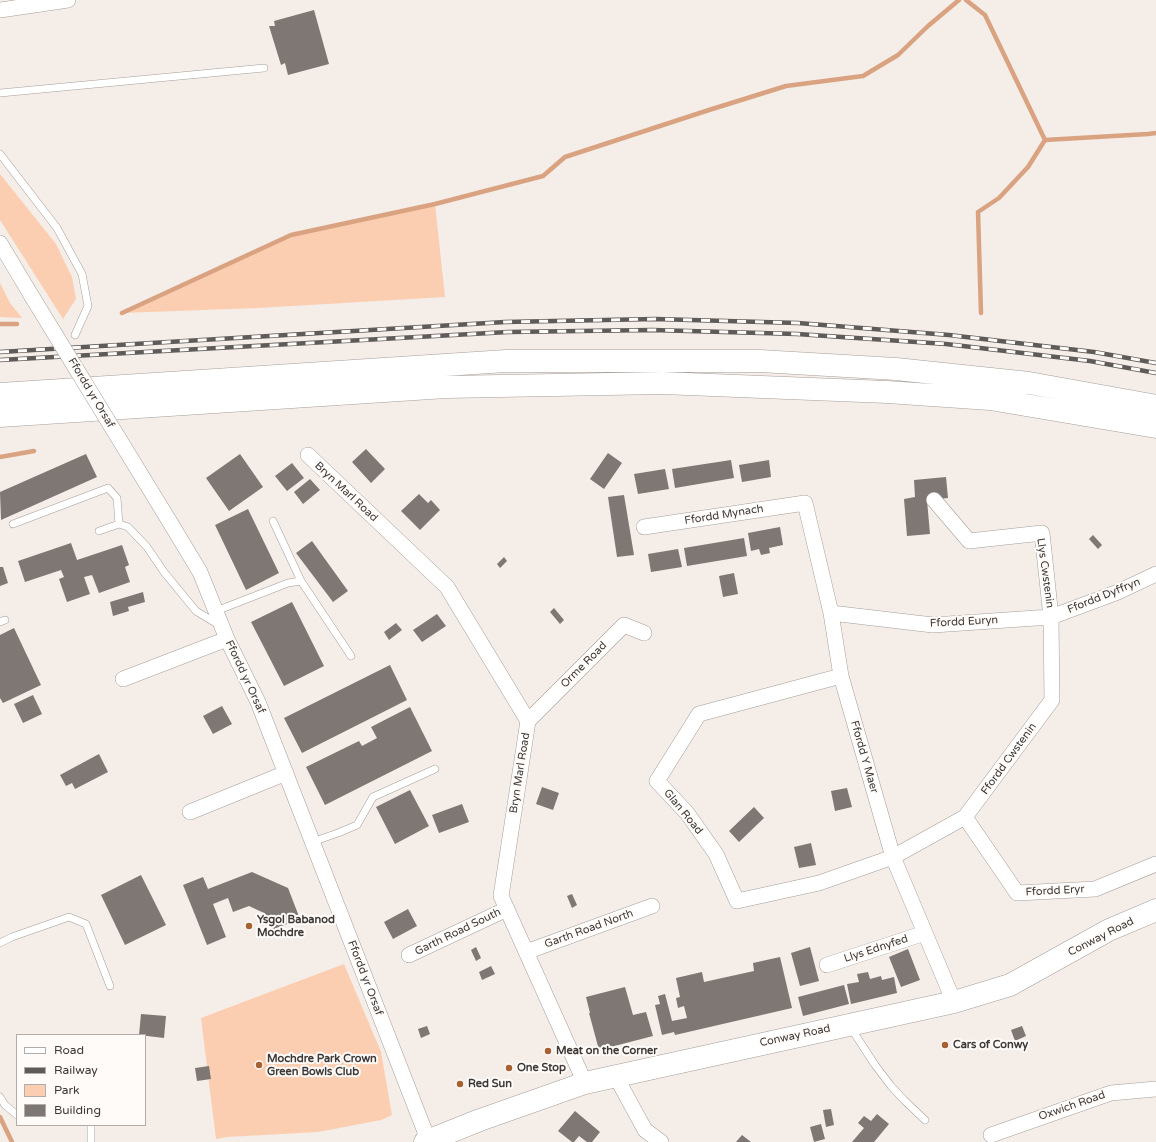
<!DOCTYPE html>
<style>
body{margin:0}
#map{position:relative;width:1156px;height:1142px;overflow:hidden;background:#f5ede8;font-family:"Varela Round",sans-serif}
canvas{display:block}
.legend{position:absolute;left:16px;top:1034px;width:130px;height:92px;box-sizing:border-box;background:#fefbf9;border:1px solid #b0adab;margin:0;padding:5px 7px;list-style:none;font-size:12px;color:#3c3937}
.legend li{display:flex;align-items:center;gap:8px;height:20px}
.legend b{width:20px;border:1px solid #b0adab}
</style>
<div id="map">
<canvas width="1156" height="1142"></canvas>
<ul class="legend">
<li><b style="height:5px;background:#fff"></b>Road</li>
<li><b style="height:5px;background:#5f5b58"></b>Railway</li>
<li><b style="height:11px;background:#fcceb1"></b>Park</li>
<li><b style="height:11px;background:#7e7773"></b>Building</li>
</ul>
</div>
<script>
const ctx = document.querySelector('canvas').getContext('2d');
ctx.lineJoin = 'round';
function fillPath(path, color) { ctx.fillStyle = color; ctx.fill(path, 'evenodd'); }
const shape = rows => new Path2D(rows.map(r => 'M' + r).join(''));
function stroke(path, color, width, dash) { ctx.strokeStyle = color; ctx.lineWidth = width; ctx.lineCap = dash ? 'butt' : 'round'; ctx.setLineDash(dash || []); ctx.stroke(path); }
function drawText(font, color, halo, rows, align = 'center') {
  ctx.font = font + ' "Varela Round",sans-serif'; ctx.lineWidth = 4; ctx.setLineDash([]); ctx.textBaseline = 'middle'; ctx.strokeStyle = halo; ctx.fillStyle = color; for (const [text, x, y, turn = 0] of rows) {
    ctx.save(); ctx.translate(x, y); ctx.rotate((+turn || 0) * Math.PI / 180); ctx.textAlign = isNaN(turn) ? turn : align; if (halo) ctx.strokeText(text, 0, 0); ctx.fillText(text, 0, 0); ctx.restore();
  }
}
fillPath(shape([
 [0,174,56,244,72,277,76,299,63,319,0,220],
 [435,204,445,297,258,308,122,313,291,235],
 [0,283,10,303,22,318,0,317],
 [344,964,381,1052,392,1115,381,1120,318,1132,227,1137,216,1139,201,1018]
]), '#fcceb1');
stroke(shape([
 [966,0,985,15,1045,140,1148,134,1156,133],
 [122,313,291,235,435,204,543,176,565,157,709,110,786,86,863,76,898,55,928,26,959,0],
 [981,313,978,212,999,198,1028,167,1045,140],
 [0,324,17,324],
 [0,457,34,451],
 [0,1117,12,1142]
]), '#d9a280', 4.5);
fillPath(shape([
 [314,10,329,64,288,75,285,63,281,65,269,26,275,26,274,21],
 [366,449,385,469,371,483,352,462],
 [608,453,622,463,604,489,590,479],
 [86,454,97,477,1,520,0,492],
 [240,454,263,487,229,511,206,478],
 [731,460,734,478,675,488,672,469],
 [769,460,771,477,742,482,739,465],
 [292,463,304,478,287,491,275,476],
 [665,469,669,489,638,494,634,474],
 [946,477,948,498,927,500,930,534,907,536,904,499,915,497,914,480],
 [310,479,320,490,303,504,294,492],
 [419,494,428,503,431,500,440,510,420,530,401,511],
 [624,495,634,555,617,557,608,497],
 [248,509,279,573,246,590,215,525],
 [780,527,783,545,769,548,770,553,761,555,759,549,751,551,748,533],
 [1093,535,1102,545,1098,549,1089,539],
 [744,538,747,556,687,566,684,548],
 [312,541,348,591,333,602,296,553],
 [71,543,77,560,122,545,129,565,125,567,130,582,99,593,92,575,84,577,90,594,67,602,59,579,64,577,61,570,25,582,18,561],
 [678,549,682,567,651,572,648,554],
 [504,557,507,561,500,568,497,564],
 [0,567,3,567,8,583,0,586],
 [734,573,738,594,723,597,719,576],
 [143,592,145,602,128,607,129,611,113,616,110,602],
 [292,602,324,666,284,686,251,622],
 [554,608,564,620,560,624,550,612],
 [437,614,446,626,422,642,413,630],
 [396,623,402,630,389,640,384,632],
 [14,628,41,685,3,703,0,698,0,635],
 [390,665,407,700,302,753,284,718],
 [33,695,42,714,23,723,14,704],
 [222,706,232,724,213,734,203,716],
 [410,707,432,751,325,805,306,767,359,741,362,746,377,738,371,727],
 [99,754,108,772,75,789,72,783,66,786,60,775],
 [542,787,559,793,553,810,536,804],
 [847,788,852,807,835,811,831,791],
 [410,790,429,826,395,844,376,807],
 [462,804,469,822,439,833,432,815],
 [754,807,764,818,739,842,729,831],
 [811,843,816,865,799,868,794,847],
 [252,872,288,888,300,919,271,930,264,913,249,906,233,912,228,898,213,904,226,937,207,945,183,885,203,877,208,889],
 [141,875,166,925,125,945,101,895],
 [572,894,577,905,572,908,567,896],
 [408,909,417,926,393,939,384,922],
 [476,947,481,958,476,961,471,950],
 [810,947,819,981,800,986,791,953],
 [908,949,920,980,901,987,889,957],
 [780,957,792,1008,675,1035,674,1032,662,1035,655,1005,660,1004,658,996,665,994,672,1021,687,1018,684,1006,678,1008,676,998,680,997,676,978,702,972,704,982,754,971,753,963],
 [491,966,495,974,482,980,479,972],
 [868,972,870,979,881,976,882,980,894,977,897,993,851,1004,847,984,859,982,857,974],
 [844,985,849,1004,803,1016,798,997],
 [625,987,633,1015,646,1012,653,1036,599,1050,589,1013,590,1013,586,997],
 [141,1014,166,1016,164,1038,139,1035],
 [427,1026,430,1034,421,1038,418,1029],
 [1022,1026,1026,1036,1015,1041,1011,1030],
 [209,1066,211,1079,197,1081,195,1068],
 [831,1109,834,1125,826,1127,823,1110],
 [575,1111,600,1132,592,1142,587,1142,579,1136,574,1142,572,1142,558,1131],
 [877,1114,889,1124,874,1142,852,1142,864,1128,858,1123,864,1116,871,1121],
 [821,1124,825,1139,814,1142,810,1127],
 [742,1135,751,1142,736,1142]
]), '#7e7773');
const service = shape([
 [0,93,264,68],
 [0,154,57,228,82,274,88,306,75,335],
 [273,521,301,581],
 [13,524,108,488,117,498,119,524],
 [99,531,119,524,128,527,147,547,164,572,196,611,219,625],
 [216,611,288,583,301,581,351,656],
 [0,622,5,620],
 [312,842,338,833,357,825,373,797,435,769],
 [0,943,12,937,69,917,86,924,110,986],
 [851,1028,875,1065,891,1086,904,1100,925,1120],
 [0,1097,5,1105,17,1115],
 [91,1125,91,1142]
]);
const minor = shape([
 [0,10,68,0],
 [0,243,31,295],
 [308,455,447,587,528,721,501,896,585,1083],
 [168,519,200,572,227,639,258,702,429,1142],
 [644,527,805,503,831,613,841,676,893,857,954,1002],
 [831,613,933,625,1051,617,1118,592,1156,574],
 [841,676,699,714,657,781,687,813,716,854,737,901,819,883,893,857,965,817,1052,700,1051,617,1042,533,969,541,934,500],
 [123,679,227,639],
 [528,721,624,625,644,633],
 [190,812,286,773],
 [965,817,1017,893,1095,889,1156,864],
 [526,952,652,906],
 [409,955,507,909],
 [827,965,925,933],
 [615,1075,645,1130,661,1142],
 [991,1135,1111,1093,1156,1089]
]);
const primary = shape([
 [425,1142,480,1120,585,1083,954,1002,1010,985,1109,930,1156,910]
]);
const trunk = shape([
 [0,394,506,361,760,361,896,369,1029,383,1156,406],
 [0,416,446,387,662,383,887,392,990,399,1156,427]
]);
stroke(service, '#a69e9a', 8);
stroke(minor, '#a69e9a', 16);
stroke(primary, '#a69e9a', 23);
stroke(trunk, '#a69e9a', 23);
stroke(service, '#fff', 7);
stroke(minor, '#fff', 15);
stroke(primary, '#fff', 22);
stroke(trunk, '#fff', 22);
const rail = shape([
 [0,352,505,322,655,319,798,323,949,335,1094,352,1156,363],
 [0,360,508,332,652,330,797,334,946,344,1090,361,1156,373]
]);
stroke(rail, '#5f5b58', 4.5);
stroke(rail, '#fefbf9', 3, [9]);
const minorBridge = shape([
 [31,295,168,519]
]);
stroke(minorBridge, '#a69e9a', 16, []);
stroke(minorBridge, '#fff', 15);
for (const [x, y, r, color] of [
 [249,926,4,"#a66233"],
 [945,1045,4,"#a66233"],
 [548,1051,4,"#a66233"],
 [259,1065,4,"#a66233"],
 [509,1068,4,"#a66233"],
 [460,1084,4,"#a66233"]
]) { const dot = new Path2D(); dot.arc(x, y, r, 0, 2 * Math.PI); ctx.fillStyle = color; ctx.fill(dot); stroke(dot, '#fefbf9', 1.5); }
drawText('11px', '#3c3937', '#fefbf9', [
 ["Ffordd yr Orsaf",91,393,59],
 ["Bryn Marl Road",346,492,43],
 ["Ffordd Mynach",724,515,-9],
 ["Llys Cwstenin",1045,573,82],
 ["Ffordd Dyffryn",1104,596,-22],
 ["Ffordd Euryn",964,622,-3],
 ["Orme Road",584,665,-45],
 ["Ffordd yr Orsaf",245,677,65],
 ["Ffordd Y Maer",864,757,74],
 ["Ffordd Cwstenin",1009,759,-54],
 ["Bryn Marl Road",520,773,-81],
 ["Glan Road",683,812,51],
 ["Ffordd Eryr",1055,891,-3],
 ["Garth Road North",589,929,-20],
 ["Garth Road South",458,932,-26],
 ["Conway Road",1101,937,-27],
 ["Llys Ednyfed",876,949,-18],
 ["Ffordd yr Orsaf",365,978,69],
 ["Conway Road",795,1036,-12],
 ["Oxwich Road",1072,1106,-19]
]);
drawText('bold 11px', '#3c3937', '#fefbf9', [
 ["Ysgol Babanod",257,920],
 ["Mochdre",257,933],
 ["Cars of Conwy",953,1045],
 ["Meat on the Corner",556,1051],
 ["Mochdre Park Crown",267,1059],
 ["Green Bowls Club",267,1072],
 ["One Stop",517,1068],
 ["Red Sun",468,1084]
], 'left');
</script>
